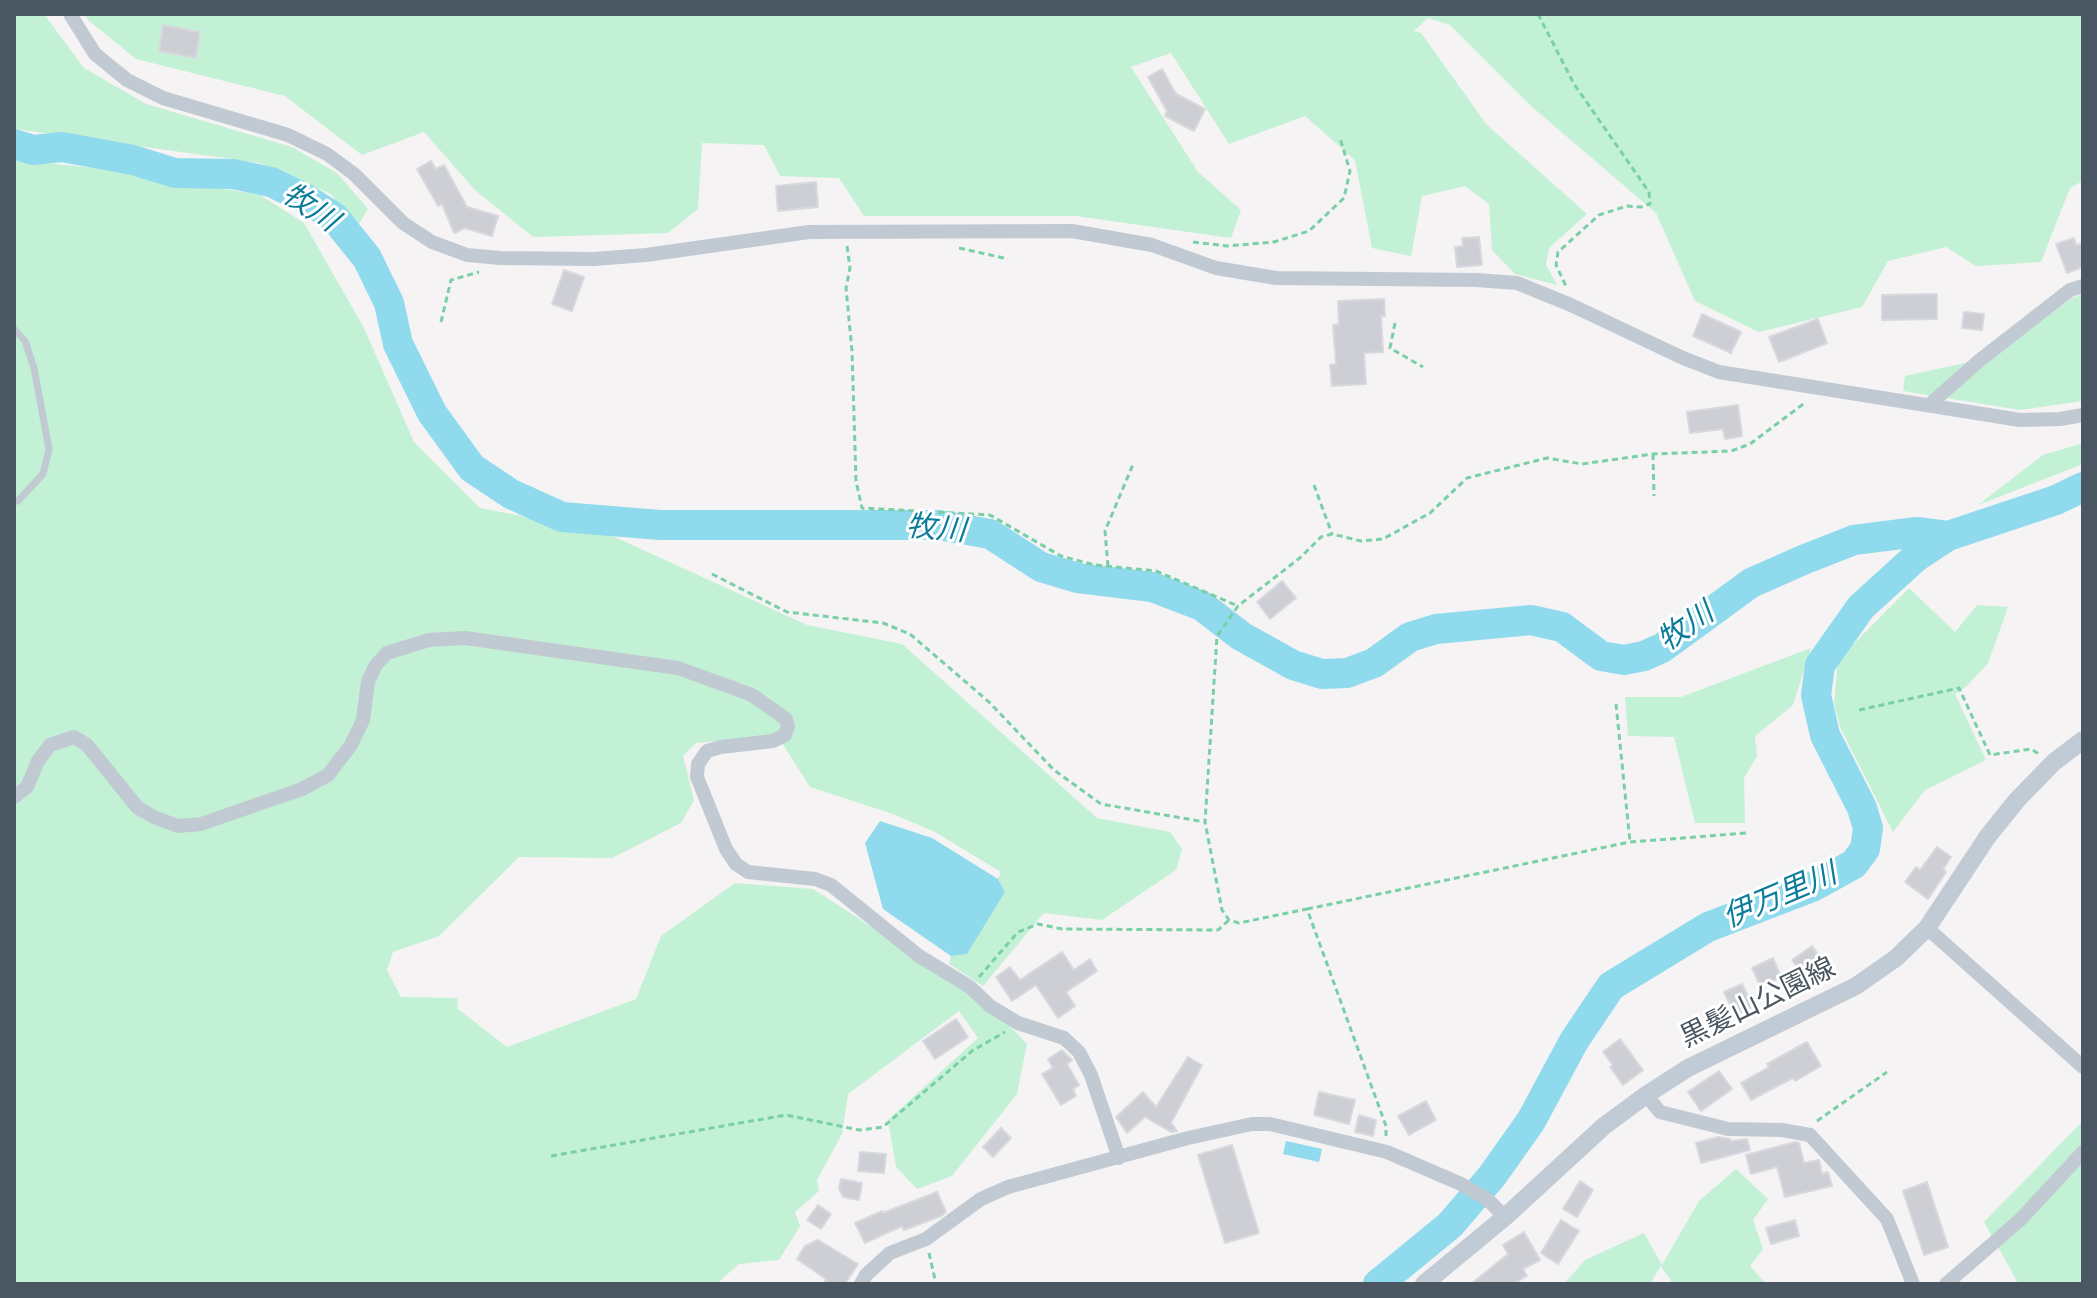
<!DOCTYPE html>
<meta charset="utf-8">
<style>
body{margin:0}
#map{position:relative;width:2097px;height:1298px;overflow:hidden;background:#f5f3f3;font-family:"Work Sans",sans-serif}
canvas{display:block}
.frame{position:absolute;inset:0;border:16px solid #4a5661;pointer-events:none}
</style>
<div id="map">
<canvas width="2097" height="1298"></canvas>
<div class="frame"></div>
</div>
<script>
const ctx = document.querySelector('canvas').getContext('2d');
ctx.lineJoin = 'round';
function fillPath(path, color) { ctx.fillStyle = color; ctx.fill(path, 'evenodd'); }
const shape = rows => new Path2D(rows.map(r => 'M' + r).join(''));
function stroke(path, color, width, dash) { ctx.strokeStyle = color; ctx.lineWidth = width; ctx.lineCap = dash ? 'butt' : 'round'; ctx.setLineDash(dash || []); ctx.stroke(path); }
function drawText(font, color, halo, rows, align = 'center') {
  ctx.font = font + ' "Work Sans","Noto Sans JP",sans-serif'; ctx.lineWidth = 6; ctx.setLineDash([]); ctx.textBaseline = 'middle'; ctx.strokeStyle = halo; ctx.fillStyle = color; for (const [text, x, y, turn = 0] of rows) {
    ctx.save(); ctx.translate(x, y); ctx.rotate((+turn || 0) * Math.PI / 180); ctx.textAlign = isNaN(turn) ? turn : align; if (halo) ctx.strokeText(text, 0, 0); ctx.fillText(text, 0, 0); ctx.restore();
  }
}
fillPath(shape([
 [14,14,44,14,84,68,146,104,292,147,337,173,368,209,356,229,331,194,260,163,16,129],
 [85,14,2083,14,2083,181,2070,188,2041,262,1976,266,1946,247,1888,261,1862,307,1759,332,1695,301,1656,213,1531,106,1450,25,1428,18,1414,31,1421,33,1487,125,1587,214,1549,248,1546,265,1557,285,1515,274,1492,250,1489,204,1465,186,1422,196,1411,256,1372,248,1355,160,1305,116,1229,144,1171,53,1131,67,1198,172,1241,210,1231,238,1076,216,864,216,839,178,780,176,764,145,702,143,698,209,668,233,533,237,475,190,424,132,362,155,285,96,136,59,88,20],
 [14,160,106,169,260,195,304,223,364,328,414,442,480,508,604,532,807,625,902,644,1097,818,1170,832,1182,849,1176,870,1102,920,1044,913,983,986,949,964,951,956,967,953,1005,892,998,879,1001,872,935,832,893,814,810,787,777,735,696,743,683,756,694,800,681,823,612,858,519,857,439,936,393,952,387,970,401,997,457,998,458,1009,507,1047,636,999,661,936,735,883,813,889,983,999,1027,1044,1017,1094,952,1176,917,1189,896,1167,888,1120,978,1038,959,1011,848,1094,842,1134,817,1180,819,1191,795,1212,800,1226,779,1260,739,1264,716,1284,14,1284],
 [2083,294,2083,401,2020,410,1903,391,1905,376,1992,357,2072,298],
 [2083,443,2083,464,1978,505,2043,455],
 [1909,588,1955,632,1977,605,2008,607,1988,663,1966,687,1955,694,1986,760,1925,790,1893,832,1840,727,1834,703,1838,660],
 [1811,648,1793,705,1755,736,1757,756,1744,778,1745,823,1695,823,1674,737,1628,736,1625,697,1681,697],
 [2083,1121,2083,1284,2016,1284,2017,1281,1984,1222],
 [1736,1169,1768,1199,1753,1220,1763,1249,1750,1266,1766,1284,1673,1284,1661,1266,1650,1284,1564,1284,1585,1260,1644,1233,1662,1265,1699,1201]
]), '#c3f1d5');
fillPath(shape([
 [880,821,932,838,998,879,1005,892,967,954,951,956,883,909,865,843],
 [1286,1141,1322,1149,1319,1162,1283,1154]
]), '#90daee');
stroke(shape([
 [14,144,33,150,62,147,133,160,175,173,233,174,271,182,306,199,334,217,367,258,389,303,398,344,432,413,472,468,511,494,562,517,660,525,939,525,990,534,1041,567,1078,578,1152,587,1202,606,1241,636,1293,665,1322,674,1347,673,1374,663,1410,637,1436,629,1531,620,1562,627,1601,656,1624,660,1644,656,1662,648,1751,583,1803,560,1854,540,1917,532,1948,536],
 [1378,1284,1450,1225,1492,1176,1531,1121,1574,1041,1611,986,1708,927,1812,887,1854,864,1865,849,1868,828,1862,808,1825,735,1816,695,1820,665,1861,607,1916,557,1948,536,2056,500,2083,487]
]), '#90daee', 30);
const building = shape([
 [163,25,200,32,196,58,159,51,163,25],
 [1162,69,1176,94,1205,109,1194,131,1165,116,1167,111,1148,77,1162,69],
 [431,161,436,169,444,165,467,207,498,216,492,236,465,228,454,233,442,204,438,206,417,169,431,161],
 [816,182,818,207,778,211,776,186,816,182],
 [1479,237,1482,265,1457,267,1455,247,1463,246,1462,238,1479,237],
 [2074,238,2076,245,2083,243,2083,267,2067,273,2056,244,2074,238],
 [564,270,584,277,572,311,552,304,564,270],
 [1937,294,1937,319,1882,320,1882,295,1937,294],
 [1384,299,1385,316,1381,316,1383,352,1364,353,1366,384,1332,386,1330,365,1336,364,1333,325,1339,324,1338,301,1384,299],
 [1964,312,1984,314,1982,330,1962,328,1964,312],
 [1702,314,1741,332,1731,353,1693,336,1702,314],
 [1818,319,1827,343,1779,362,1769,337,1818,319],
 [1738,405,1742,436,1725,439,1723,429,1690,433,1687,412,1738,405],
 [1282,581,1296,598,1270,619,1257,602,1282,581],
 [1937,847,1951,857,1943,869,1946,872,1928,899,1905,882,1916,867,1920,870,1937,847],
 [1812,946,1831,973,1811,987,1792,960,1812,946],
 [1062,952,1074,970,1090,959,1097,971,1066,992,1075,1006,1058,1018,1036,985,1012,1001,996,977,1010,967,1020,980,1062,952],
 [1773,958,1781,977,1761,987,1752,968,1773,958],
 [1742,984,1753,1007,1735,1015,1724,992,1742,984],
 [956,1019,968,1037,935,1059,923,1041,956,1019],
 [1620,1039,1643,1070,1623,1085,1610,1067,1613,1065,1603,1052,1620,1039],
 [1807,1042,1821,1066,1795,1081,1793,1078,1751,1100,1741,1083,1769,1067,1767,1064,1807,1042],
 [1062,1050,1072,1060,1067,1064,1079,1085,1073,1089,1076,1096,1061,1105,1042,1074,1053,1068,1048,1059,1062,1050],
 [1188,1057,1202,1065,1171,1123,1177,1131,1171,1132,1145,1117,1127,1133,1116,1117,1143,1092,1156,1107,1188,1057],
 [1719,1071,1732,1089,1701,1111,1688,1092,1719,1071],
 [1319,1092,1355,1100,1349,1124,1314,1115,1319,1092],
 [1426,1101,1436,1120,1409,1135,1398,1116,1426,1101],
 [1359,1115,1376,1120,1373,1136,1355,1132,1359,1115],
 [1001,1128,1011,1138,993,1157,983,1147,1001,1128],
 [1718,1137,1730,1139,1731,1141,1747,1139,1750,1150,1701,1163,1696,1143,1718,1137],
 [1795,1142,1799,1143,1804,1163,1819,1160,1822,1174,1828,1172,1832,1186,1785,1197,1777,1167,1751,1174,1746,1155,1795,1142],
 [1232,1145,1259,1233,1225,1243,1198,1155,1232,1145],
 [860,1152,886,1154,884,1173,858,1171,860,1152],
 [841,1179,862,1183,859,1200,843,1197,839,1188,841,1179],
 [1580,1181,1593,1190,1577,1217,1563,1209,1580,1181],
 [1927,1182,1948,1247,1924,1255,1903,1191,1927,1182],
 [937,1192,946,1212,941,1216,904,1230,902,1226,865,1243,855,1223,882,1211,883,1213,937,1192],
 [818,1205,831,1214,821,1229,807,1220,818,1205],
 [1561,1220,1579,1231,1558,1264,1541,1253,1561,1220],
 [1795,1220,1799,1236,1771,1244,1766,1228,1795,1220],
 [1524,1232,1540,1260,1523,1269,1527,1276,1513,1284,1471,1284,1508,1254,1503,1245,1524,1232],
 [818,1240,858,1264,845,1284,823,1284,826,1279,797,1259,805,1246,818,1240]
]);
fillPath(building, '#cdcfd5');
stroke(building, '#d7d9de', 2);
stroke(shape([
 [1538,14,1574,84,1649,192,1650,204,1641,207,1627,206,1599,215,1558,252,1556,265,1566,286],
 [1193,242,1227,246,1274,242,1309,231,1344,198,1350,171,1340,138],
 [847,246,850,268,846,288,852,351,856,481,862,508,990,515,1061,556,1095,565,1156,571,1238,606],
 [959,248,1008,259],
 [441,322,451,280,479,272],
 [1395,323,1390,348,1423,367],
 [1653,454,1654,496],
 [1314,485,1332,534],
 [1108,566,1105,531,1134,462],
 [712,574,787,612,883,623,910,634,989,702,1054,770,1101,804,1205,822],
 [1616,704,1630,842],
 [1859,710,1959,688,1990,755,2031,749,2039,754],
 [1307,909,1630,842,1747,833],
 [979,977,1018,932,1038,924,1062,929,1218,930,1229,920],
 [1817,1121,1887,1072],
 [1386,1136,1386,1126,1307,909,1239,923,1229,920,1222,910,1205,822,1217,636,1238,606,1301,557,1321,537,1332,534,1361,541,1383,539,1430,513,1467,478,1547,458,1582,464,1653,454,1731,451,1750,444,1806,402],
 [551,1156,786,1115,859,1130,883,1127,972,1051,1005,1032],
 [929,1253,936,1284]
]), '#7ad0a6', 3, [6, 4]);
stroke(shape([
 [14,329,25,341,34,368,49,449,43,474,18,501]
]), '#c1cad2', 7);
stroke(shape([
 [70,14,95,54,127,80,163,98,288,135,327,154,354,174,403,223,432,242,467,255,500,258,594,259,646,255,809,232,1072,231,1152,245,1216,268,1276,278,1476,280,1517,283,1571,305,1683,358,1719,372,2020,420,2060,419,2083,415],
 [1929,405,1980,360,2070,290,2083,286],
 [14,797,27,787,38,761,50,745,74,737,87,745,138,808,156,818,178,826,201,824,302,789,328,775,351,745,363,720,368,681,376,665,387,653,429,640,465,638,678,668,752,695,786,719,788,727,785,735,773,741,721,747,707,751,698,764,697,777,726,849,736,864,748,872,815,879,831,885,919,956,970,987,990,1006,1018,1023,1064,1038,1079,1052,1091,1075,1119,1158],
 [1927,928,2083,1067],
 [1646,1095,1660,1112,1728,1129,1782,1130,1810,1135,1887,1219,1913,1284],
 [861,1284,866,1275,890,1253,926,1239,981,1199,1008,1187,1188,1138,1252,1124,1270,1124,1387,1152,1461,1184,1487,1199,1505,1217],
 [1946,1284,2020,1220,2083,1152]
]), '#c1cad2', 14);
stroke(shape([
 [1424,1284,1505,1217,1604,1126,1646,1095,1688,1068,1856,986,1896,958,1927,928,1988,836,2017,800,2054,762,2083,740]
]), '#c1cbd6', 18);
drawText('28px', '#4a5661', '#fff', [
 ["黒髪山公園線",1758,1003,-26]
]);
drawText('italic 30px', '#0c7c9b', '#fff', [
 ["牧川",310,208,34],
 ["牧川",936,529,5],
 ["牧川",1686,627,-35],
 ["伊万里川",1780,896,-23]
]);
</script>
